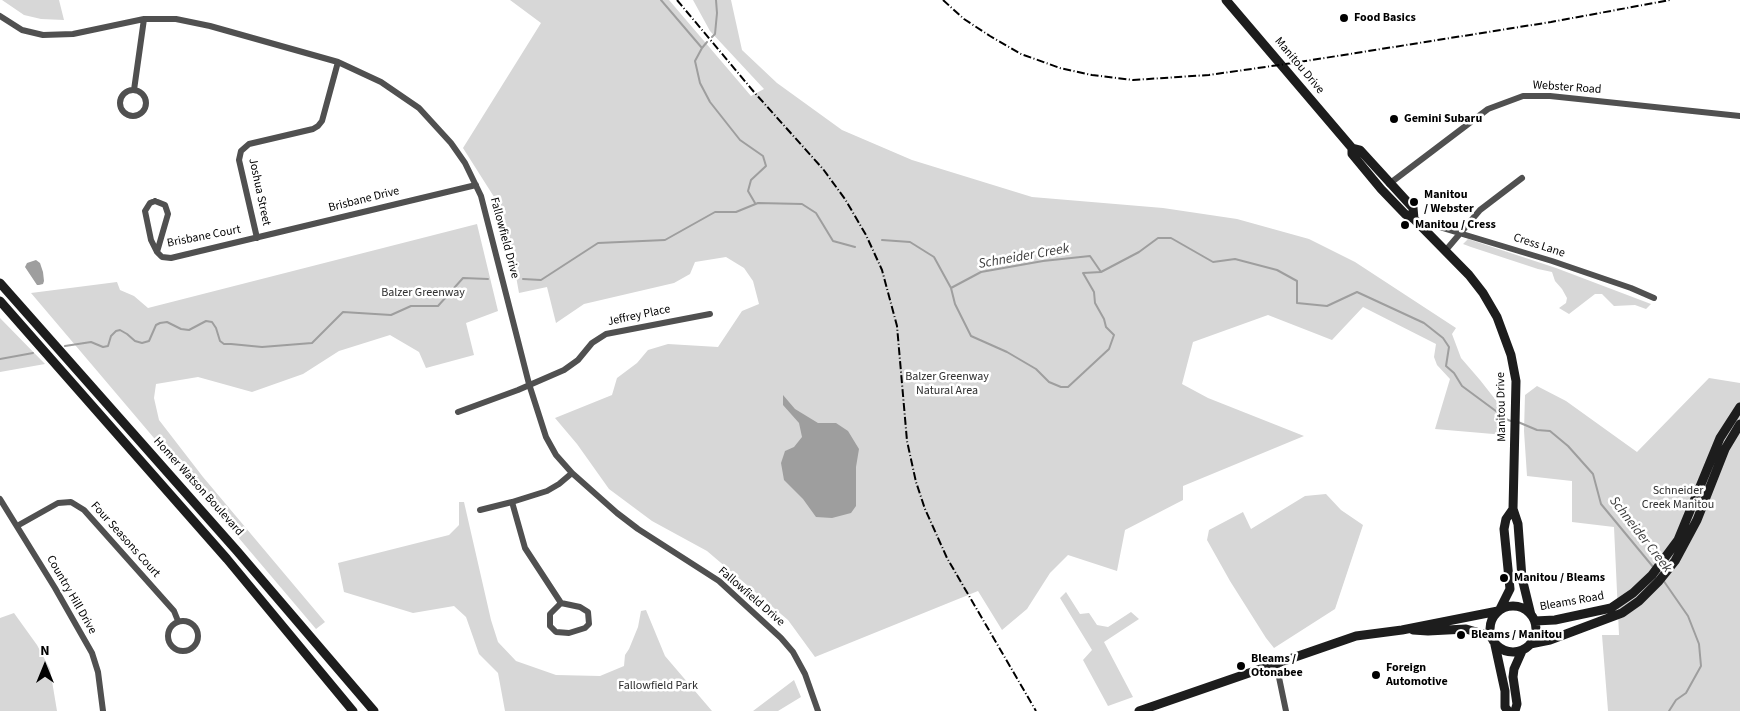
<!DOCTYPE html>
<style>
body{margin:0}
#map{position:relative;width:1740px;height:711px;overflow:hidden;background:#fff;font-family:"Source Sans 3",sans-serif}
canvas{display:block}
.north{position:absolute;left:20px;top:641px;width:50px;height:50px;-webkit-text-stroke:4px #fff;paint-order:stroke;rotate:0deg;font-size:14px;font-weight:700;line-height:20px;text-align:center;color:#000}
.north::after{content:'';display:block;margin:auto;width:18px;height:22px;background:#000;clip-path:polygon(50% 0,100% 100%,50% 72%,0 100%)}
</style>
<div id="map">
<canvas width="1740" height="711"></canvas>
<div class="north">N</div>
</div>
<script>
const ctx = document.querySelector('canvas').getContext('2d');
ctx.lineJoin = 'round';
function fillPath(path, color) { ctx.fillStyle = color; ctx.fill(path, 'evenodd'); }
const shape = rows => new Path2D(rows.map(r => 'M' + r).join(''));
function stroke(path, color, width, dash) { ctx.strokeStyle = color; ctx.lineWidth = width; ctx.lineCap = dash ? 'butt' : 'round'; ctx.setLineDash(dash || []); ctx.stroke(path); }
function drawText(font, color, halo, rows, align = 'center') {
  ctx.font = font + ' "Source Sans 3",sans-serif'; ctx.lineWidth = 5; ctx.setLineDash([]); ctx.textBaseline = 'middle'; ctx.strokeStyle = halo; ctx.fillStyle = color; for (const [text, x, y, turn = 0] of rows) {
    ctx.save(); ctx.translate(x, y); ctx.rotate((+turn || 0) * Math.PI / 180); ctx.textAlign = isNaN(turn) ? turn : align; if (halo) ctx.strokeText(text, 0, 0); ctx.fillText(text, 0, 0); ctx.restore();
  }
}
fillPath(shape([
 [2,0,59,0,64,20,41,19,24,15],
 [510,0,669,0,751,96,764,89,710,31,693,0,731,0,742,50,777,83,842,130,912,160,1032,197,1163,208,1237,219,1309,239,1355,262,1456,328,1452,334,1461,358,1480,380,1502,408,1505,435,1435,429,1450,379,1437,365,1434,357,1436,344,1363,307,1332,340,1268,315,1193,342,1182,384,1208,398,1304,436,1183,486,1183,500,1125,530,1117,571,1068,555,1050,573,1027,609,1002,630,978,591,815,657,788,620,707,551,652,521,609,489,577,444,555,418,612,395,617,378,637,363,648,350,668,344,718,347,742,311,759,304,753,281,744,268,726,257,695,262,690,274,674,283,584,304,556,323,547,287,519,293,508,232,496,200,463,148,541,23],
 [477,224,498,311,466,323,474,355,426,368,419,352,390,335,339,351,303,374,252,392,198,377,156,384,154,398,159,420,203,477,325,622,316,629,31,293,117,282,120,290,134,296,148,308],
 [1468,239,1556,268,1651,304,1646,309,1635,305,1614,306,1602,294,1595,294,1569,314,1559,308,1566,303,1567,298,1562,289,1555,281,1552,272,1538,269,1471,247,1463,244],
 [0,318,45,364,0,372],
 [1709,378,1740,383,1740,711,1608,711,1602,635,1619,635,1614,527,1572,522,1572,481,1527,476,1524,431,1525,395,1537,386,1566,401,1637,452],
 [1326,494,1341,510,1363,525,1335,609,1274,648,1266,638,1230,581,1207,540,1209,530,1243,512,1251,529,1305,496],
 [459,502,464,502,491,620,498,642,516,661,556,675,600,676,624,666,625,655,629,649,638,627,641,611,646,610,665,656,712,711,505,711,498,673,479,654,466,617,454,606,413,613,344,592,338,563,449,535,459,525],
 [1066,592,1080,614,1089,613,1097,625,1108,627,1131,612,1139,619,1104,642,1133,697,1108,706,1083,660,1092,650,1060,598],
 [14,613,37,645,50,669,57,711,0,711,0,618],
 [794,680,801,697,778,711,753,711]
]), '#d7d7d7');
fillPath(shape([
 [36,260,40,263,43,272,44,281,43,284,39,285,37,285,25,267,27,263],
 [783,395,795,409,818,423,836,423,848,431,859,449,856,467,856,506,851,513,832,518,816,517,803,499,784,480,781,463,785,451,794,447,802,437,799,423,783,405]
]), '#9e9e9e');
stroke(shape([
 [661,0,702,48],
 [712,37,715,34,717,13,716,0],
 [707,42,702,48,695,61,700,83,710,102,740,140,763,156,766,166,751,180,748,191,755,203],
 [882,240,910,242,934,257,951,288,955,304,971,336,1007,352,1036,369,1049,382,1061,387,1068,387,1109,349,1114,335,1106,327,1104,319,1095,303,1094,292,1083,273,1101,272,1139,252,1158,238,1171,238,1213,262,1235,259,1277,270,1297,281,1297,303,1327,306,1357,292,1424,323,1443,338,1449,347,1446,366,1454,373,1462,386,1508,420,1511,421],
 [523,279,541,280,598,243,665,240,715,212,736,212,758,203,802,204,816,213,833,241,855,247],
 [951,288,981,272,1043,261,1090,256,1101,272],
 [65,346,91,342,103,347,108,346,111,336,116,331,120,330,127,334,135,341,142,343,149,341,156,325,160,323,167,322,181,329,189,330,206,321,212,322,216,328,220,341,224,344,231,344,262,347,312,343,343,312,391,315,411,306,438,306,463,278,488,279],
 [0,359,33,353],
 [1518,422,1537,430,1550,431,1568,446,1593,474,1601,504,1654,568],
 [1663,580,1688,616,1699,644,1701,666,1686,693,1676,700,1669,711]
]), '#9e9e9e', 2);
stroke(shape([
 [0,16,22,30,43,35,73,34,144,19,176,19,210,26,338,62,381,82,419,108,451,143,465,163,481,196,529,384,546,437,556,455,572,473,617,513,638,529,719,581,781,638,793,652,805,674,818,711],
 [134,90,144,19],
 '120 103a13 13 0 1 1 26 0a13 13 0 1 1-26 0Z',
 [1389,184,1488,109,1523,96,1550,96,1740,116],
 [155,201,165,205,168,214,157,252,151,240,145,211,150,203,155,201],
 [1416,220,1552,261,1631,288,1654,298],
 [257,238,239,160,241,151,249,144,313,129,318,126,322,121,338,62],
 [1446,250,1480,210,1522,178],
 [157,252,162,257,171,258,476,185],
 [458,412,518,390,564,370,578,360,592,343,606,334,710,314],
 [0,499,55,588,92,653,98,672,103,711],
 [512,502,525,548,561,603,580,607,588,612,589,624,585,628,569,633,556,632,550,626,550,614,561,603],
 [480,510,512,502,547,491,559,484,572,473],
 [17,526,58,503,71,502,84,510,174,611,178,621],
 '168 636a15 15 0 1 1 30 0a15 15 0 1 1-30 0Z',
 [1276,663,1286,711]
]), '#505050', 6);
stroke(shape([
 [1226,0,1352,148,1360,150,1413,208,1414,219],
 [1352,148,1352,154,1381,189,1405,214,1414,219,1469,275,1483,293,1497,317,1511,355,1516,381,1513,509,1518,524,1522,578,1531,615],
 [0,283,237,551,374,711],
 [0,301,227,559,353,711],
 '1490 629a23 23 0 1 1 46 0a23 23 0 1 1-46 0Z',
 [1500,609,1510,589,1504,529,1506,519,1513,509],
 [1535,621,1555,620,1611,608,1633,593,1652,575,1678,540,1720,438,1740,407],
 [1413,630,1428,631,1466,629,1490,636],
 [1530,644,1550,640,1622,613,1639,601,1659,581,1675,561,1697,520,1725,449,1740,424],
 [1495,645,1505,691,1505,707,1508,711],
 [1139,711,1356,636,1402,630,1498,611],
 [1515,711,1517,704,1513,677,1514,669,1522,651]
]), '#1d1d1d', 9);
stroke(shape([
 [677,0,754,92,823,169,845,199,866,235,882,270,897,326,907,441,916,482,925,509,947,558,1036,711],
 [943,0,964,19,990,36,1021,54,1060,68,1092,75,1133,80,1209,75,1293,63,1551,22,1670,0]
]), '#000', 2, [8, 2.5, 1, 2.5]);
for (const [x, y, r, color] of [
 [1344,18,5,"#000"],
 [1394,119,5,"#000"],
 [1414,202,5,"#000"],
 [1405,225,5,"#000"],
 [1504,578,5,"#000"],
 [1461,635,5,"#000"],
 [1241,666,5,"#000"],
 [1376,675,5,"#000"]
]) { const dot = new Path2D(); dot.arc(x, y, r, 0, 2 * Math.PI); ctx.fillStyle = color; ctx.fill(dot); stroke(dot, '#fff', 2); }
drawText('bold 12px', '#000', '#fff', [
 ["Food Basics",1354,18],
 ["Gemini Subaru",1404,119],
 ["Manitou",1424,195],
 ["/ Webster",1424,209],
 ["Manitou / Cress",1415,225],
 ["Manitou / Bleams",1514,578],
 ["Bleams / Manitou",1471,635],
 ["Bleams /",1251,659],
 ["Otonabee",1251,673],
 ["Foreign",1386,668],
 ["Automotive",1386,682]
], 'left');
drawText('12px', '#000', '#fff', [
 ["Manitou Drive",1299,66,50],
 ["Webster Road",1567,88,4],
 ["Joshua Street",259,192,78],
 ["Brisbane Drive",364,200,-14],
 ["Brisbane Court",204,237,-11],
 ["Fallowfield Drive",504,238,75],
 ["Cress Lane",1539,246,18],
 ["Jeffrey Place",639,316,-12],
 ["Manitou Drive",1502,407,-91],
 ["Homer Watson Boulevard",198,487,48],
 ["Four Seasons Court",125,540,48],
 ["Country Hill Drive",71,595,60],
 ["Fallowfield Drive",751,597,41],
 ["Bleams Road",1572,602,-10]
]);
drawText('12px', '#2e2e2e', '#fff', [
 ["Balzer Greenway",423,293],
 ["Balzer Greenway",947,377],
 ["Natural Area",947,391],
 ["Schneider",1678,491],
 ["Creek Manitou",1678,505],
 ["Fallowfield Park",658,686]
]);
drawText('italic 14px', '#3f3f3f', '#fff', [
 ["Schneider Creek",1024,257,-10],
 ["Schneider Creek",1640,535,52]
]);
</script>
